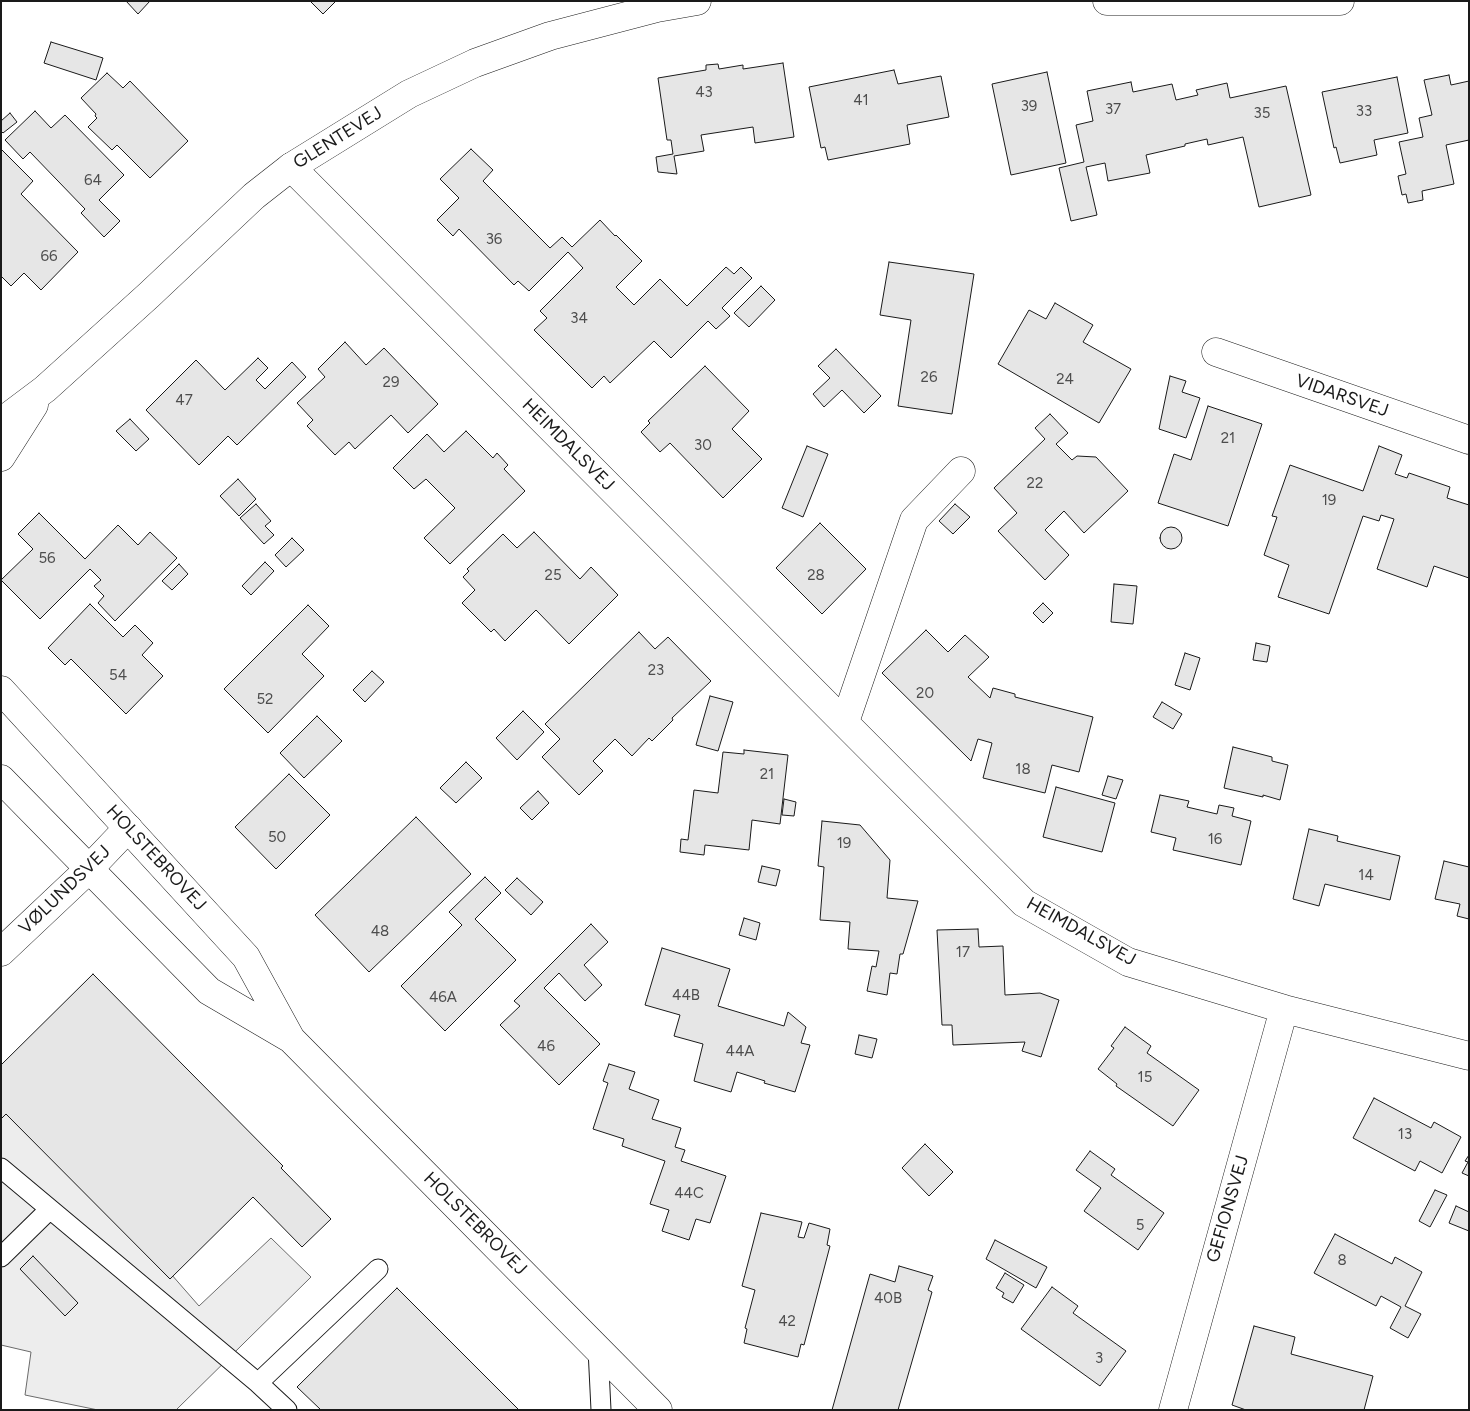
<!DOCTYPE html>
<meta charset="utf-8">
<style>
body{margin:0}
#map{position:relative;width:1470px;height:1411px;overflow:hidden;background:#fff;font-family:Figtree,sans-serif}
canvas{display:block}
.frame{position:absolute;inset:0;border:2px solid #1a1a1a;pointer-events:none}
</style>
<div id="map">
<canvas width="1470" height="1411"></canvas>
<div class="frame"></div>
</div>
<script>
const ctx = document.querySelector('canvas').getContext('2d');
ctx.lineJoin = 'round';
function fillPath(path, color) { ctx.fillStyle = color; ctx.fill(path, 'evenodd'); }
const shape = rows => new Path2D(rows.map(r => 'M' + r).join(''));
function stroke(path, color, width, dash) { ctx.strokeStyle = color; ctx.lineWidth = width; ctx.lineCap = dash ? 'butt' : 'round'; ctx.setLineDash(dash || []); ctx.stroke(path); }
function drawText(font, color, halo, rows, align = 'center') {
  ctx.font = font + ' Figtree,sans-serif'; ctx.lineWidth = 4; ctx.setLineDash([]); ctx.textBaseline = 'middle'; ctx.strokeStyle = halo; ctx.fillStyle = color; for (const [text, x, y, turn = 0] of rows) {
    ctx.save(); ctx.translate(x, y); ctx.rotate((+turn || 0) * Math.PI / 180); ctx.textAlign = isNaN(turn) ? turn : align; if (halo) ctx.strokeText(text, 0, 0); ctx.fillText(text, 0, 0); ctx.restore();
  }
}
const parking = shape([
 [7,1108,171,1274,199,1306,271,1238,311,1277,176,1410,98,1410,25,1395,31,1352,1,1345,1,1113,7,1108]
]);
fillPath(parking, '#ededed');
stroke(parking, '#6a6a6a', 1);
const building = shape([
 [126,1,150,1,138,14,126,1],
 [310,1,336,1,323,14,310,1],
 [51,42,103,58,96,80,44,63,51,42],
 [783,63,794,137,755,143,753,127,701,135,704,151,674,156,677,174,658,172,656,157,673,154,671,140,667,140,658,78,706,70,706,65,718,64,719,69,743,65,743,69,783,63],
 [894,70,898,84,941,76,949,117,907,125,910,144,828,160,825,147,821,148,809,87,894,70],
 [1047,72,1066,163,1011,175,992,84,1047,72],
 [107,73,123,88,130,81,188,141,150,178,117,145,112,150,88,127,97,118,95,116,96,114,81,98,107,73],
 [1449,75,1451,85,1469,81,1469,140,1446,145,1454,184,1422,191,1423,200,1408,203,1406,194,1402,195,1398,176,1406,174,1399,142,1423,137,1419,118,1432,115,1424,80,1449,75],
 [1397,77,1408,133,1374,140,1377,155,1340,163,1336,147,1334,148,1322,92,1397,77],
 [1131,82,1133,92,1172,84,1176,100,1198,95,1196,90,1227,83,1230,98,1286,86,1311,195,1259,207,1243,137,1208,145,1207,139,1185,144,1185,146,1146,155,1150,173,1108,181,1105,163,1086,167,1097,215,1071,221,1059,168,1084,162,1076,125,1093,121,1087,91,1131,82],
 [35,111,51,128,65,115,124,175,99,200,120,221,104,237,81,213,85,209,30,152,23,159,5,140,35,111],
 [10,113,17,122,3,133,1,131,1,121,10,113],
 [1,149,33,181,21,194,78,252,41,290,24,273,11,286,1,276,1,149],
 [471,149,493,170,483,181,550,248,562,237,572,247,600,220,615,236,616,235,642,261,616,287,634,305,660,279,687,306,726,267,734,274,741,267,752,278,722,308,730,316,716,329,708,321,671,358,654,341,610,383,604,376,592,388,534,330,547,318,540,311,583,268,568,252,529,291,518,281,514,285,459,229,453,236,437,220,459,198,440,179,471,149],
 [889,262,974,274,952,414,898,406,911,320,880,315,889,262],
 [761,286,775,300,749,327,734,313,761,286],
 [1055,303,1093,325,1083,342,1131,369,1099,423,998,364,1029,310,1046,319,1055,303],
 [345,342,366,365,384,348,438,404,408,433,391,415,355,449,349,442,335,455,307,426,313,420,297,403,325,377,318,369,345,342],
 [836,349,881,396,864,413,842,390,824,407,813,394,830,378,818,366,836,349],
 [258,358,268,368,256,380,265,389,292,362,306,377,237,445,228,436,199,465,146,410,196,360,225,390,258,358],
 [705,366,749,411,732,429,762,459,723,498,670,443,660,452,641,432,650,423,648,421,705,366],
 [1170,376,1186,381,1182,392,1200,398,1186,438,1159,429,1170,376],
 [1208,406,1262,424,1228,526,1158,503,1174,454,1191,460,1208,406],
 [1050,414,1068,433,1056,444,1072,460,1077,456,1096,457,1128,491,1084,533,1064,511,1045,530,1069,555,1045,580,998,531,1017,513,994,488,1045,439,1035,428,1050,414],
 [130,419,149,439,136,451,116,431,130,419],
 [466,431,493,458,497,453,508,465,504,469,525,491,450,564,424,538,455,508,426,479,414,489,393,468,427,434,444,452,466,431],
 [807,446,828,454,803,517,782,508,807,446],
 [1379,446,1402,455,1395,474,1407,478,1409,473,1450,487,1447,498,1469,505,1469,578,1434,566,1427,587,1377,569,1394,519,1381,515,1379,521,1363,516,1329,614,1278,597,1289,565,1264,555,1277,517,1272,516,1290,465,1363,491,1379,446],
 [238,479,256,499,239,516,220,496,238,479],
 [256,504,271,521,265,526,274,535,264,544,240,518,256,504],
 [955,504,970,517,953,534,939,521,955,504],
 [39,513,85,559,118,525,138,545,150,532,177,558,115,621,98,603,104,596,94,586,101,580,90,569,40,619,1,580,33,549,18,534,39,513],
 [820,523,866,569,822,614,776,568,820,523],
 '1160 538a11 11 0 1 1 22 0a11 11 0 1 1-22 0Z',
 [534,532,580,579,591,567,618,595,569,644,536,610,505,641,494,629,491,632,462,603,475,590,463,577,469,571,467,569,503,534,517,548,534,532],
 [292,538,304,550,286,567,275,555,292,538],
 [265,562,274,571,251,595,242,586,265,562],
 [179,564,188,574,172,590,162,581,179,564],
 [1114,584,1137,586,1133,624,1111,622,1114,584],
 [1043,603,1053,613,1043,623,1033,613,1043,603],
 [90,604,123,637,135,625,153,643,142,655,163,676,126,714,71,659,65,665,48,648,90,604],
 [308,605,329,626,302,654,324,676,268,733,224,689,308,605],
 [926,630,948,652,965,635,989,657,968,677,990,698,993,688,1015,694,1015,697,1093,717,1079,772,1052,765,1045,793,983,778,992,743,978,739,971,761,882,673,926,630],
 [639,632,655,649,668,637,711,681,672,718,673,720,652,741,649,738,632,756,615,739,593,761,603,771,579,795,542,757,560,739,545,724,639,632],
 [1256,643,1270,646,1267,662,1253,660,1256,643],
 [1185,653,1200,658,1190,690,1175,685,1185,653],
 [372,671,384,682,365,702,353,690,372,671],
 [710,696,733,702,718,751,696,745,710,696],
 [1162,702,1182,714,1173,729,1153,717,1162,702],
 [523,711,544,732,517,760,496,738,523,711],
 [317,716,342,741,304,778,280,753,317,716],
 [1233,747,1272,757,1272,761,1288,765,1280,800,1263,795,1263,797,1224,788,1233,747],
 [744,750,788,755,780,824,752,820,749,850,705,845,704,855,680,852,681,839,688,840,694,790,718,793,723,752,744,754,744,750],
 [466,762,482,778,456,803,440,788,466,762],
 [289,774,330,815,276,869,235,827,289,774],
 [1108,776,1123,780,1116,799,1102,795,1108,776],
 [1056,787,1115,803,1102,852,1043,837,1056,787],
 [538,791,549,803,532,820,520,808,538,791],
 [1160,795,1189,801,1187,807,1217,814,1219,805,1234,808,1232,816,1251,821,1241,865,1173,850,1176,838,1151,832,1160,795],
 [784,799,796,802,794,816,782,815,784,799],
 [416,817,471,874,369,972,315,915,416,817],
 [822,821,860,825,890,860,887,898,918,901,903,954,900,954,897,974,890,973,887,995,867,991,872,966,876,967,879,951,848,949,850,922,820,920,824,867,818,866,822,821],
 [1309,829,1338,836,1337,841,1400,856,1390,900,1325,884,1319,906,1293,899,1309,829],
 [1444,861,1469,867,1469,919,1457,916,1460,904,1435,899,1444,861],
 [762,866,780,870,776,886,758,882,762,866],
 [485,877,501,893,475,919,516,960,445,1031,401,986,462,925,449,912,485,877],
 [517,878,543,902,531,915,505,890,517,878],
 [744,918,760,923,756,940,739,935,744,918],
 [591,924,608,942,584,965,602,985,585,1001,559,973,544,988,600,1044,559,1085,500,1025,520,1006,514,1001,591,924],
 [978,929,979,947,1003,946,1005,995,1040,993,1059,1000,1041,1057,1022,1051,1025,1042,953,1045,952,1025,942,1025,937,930,978,929],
 [662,948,730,969,718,1006,784,1026,788,1012,806,1027,801,1043,810,1045,795,1092,764,1083,765,1081,737,1072,731,1092,694,1081,703,1044,674,1036,680,1015,645,1005,662,948],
 [93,974,283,1166,281,1168,331,1219,302,1247,253,1197,170,1279,6,1114,1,1119,1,1065,93,974],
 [1125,1027,1151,1046,1147,1053,1199,1090,1173,1126,1116,1086,1117,1084,1098,1069,1114,1048,1111,1046,1125,1027],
 [859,1035,877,1039,872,1058,855,1054,859,1035],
 [609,1064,635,1072,629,1089,659,1100,652,1119,681,1128,675,1147,685,1150,681,1161,726,1176,710,1223,696,1219,689,1240,662,1231,669,1210,650,1204,665,1161,622,1146,624,1139,593,1129,608,1083,603,1081,609,1064],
 [1374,1098,1431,1128,1434,1122,1461,1137,1442,1173,1420,1161,1415,1171,1353,1138,1374,1098],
 [925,1144,953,1172,929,1196,902,1168,925,1144],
 [1090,1151,1115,1169,1111,1175,1164,1213,1138,1250,1084,1211,1101,1188,1076,1170,1090,1151],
 [1469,1155,1469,1176,1462,1173,1468,1162,1465,1161,1469,1155],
 [1435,1190,1447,1195,1430,1227,1419,1221,1435,1190],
 [1456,1206,1469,1212,1469,1231,1449,1223,1456,1206],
 [761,1213,802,1222,798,1237,804,1238,809,1223,830,1229,827,1245,830,1246,804,1345,801,1344,798,1357,744,1343,747,1329,745,1328,755,1290,742,1286,761,1213],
 [1335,1234,1392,1264,1395,1257,1422,1272,1405,1306,1421,1314,1408,1338,1390,1328,1401,1307,1381,1296,1376,1306,1314,1273,1335,1234],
 [995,1240,1047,1267,1036,1288,986,1259,995,1240],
 [33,1256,78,1303,65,1316,20,1269,33,1256],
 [899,1266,933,1276,928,1290,932,1292,898,1410,832,1410,870,1274,895,1282,899,1266],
 [1005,1273,1024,1285,1013,1303,1002,1297,1004,1293,996,1288,1005,1273],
 [1052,1287,1078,1306,1073,1313,1126,1351,1100,1386,1021,1329,1052,1287],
 [397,1288,519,1410,321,1410,297,1387,397,1288],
 [1254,1326,1295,1337,1291,1354,1373,1376,1364,1410,1246,1410,1232,1405,1254,1326]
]);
fillPath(building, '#e6e6e6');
stroke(building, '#1a1a1a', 1);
const lane = shape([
 [1,1168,258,1383,287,1410],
 [1,1257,50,1209],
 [598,1349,601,1410],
 [258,1383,378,1269]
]);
const street = shape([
 [291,167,1024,903,1128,962,1284,1009,1469,1056],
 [1216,352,1469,440],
 [845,722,914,520,961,471],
 [1,952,89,869,128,828],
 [1173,1410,1284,1009]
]);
const secondary = shape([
 [1107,1,1340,1],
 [1,422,45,389,149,295,254,196,291,167,409,94,475,63,550,36,657,8,697,1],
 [1,457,34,405],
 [1,690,246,957,291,1039],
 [1,779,209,991,291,1039,658,1410]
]);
stroke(lane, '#1a1a1a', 21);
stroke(street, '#1a1a1a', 29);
stroke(secondary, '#1a1a1a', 29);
stroke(lane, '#fff', 19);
stroke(street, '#fff', 28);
stroke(secondary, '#fff', 28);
drawText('15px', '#4d4d4d', null, [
 ["43",704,93],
 ["41",861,101],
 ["39",1029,107],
 ["37",1113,110],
 ["33",1364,112],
 ["35",1262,114],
 ["64",93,181],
 ["36",494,240],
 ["66",49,257],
 ["34",579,319],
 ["26",929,378],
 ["24",1065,380],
 ["29",391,383],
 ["47",184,401],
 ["21",1228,439],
 ["30",703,446],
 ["22",1035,484],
 ["19",1329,501],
 ["56",47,559],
 ["25",553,576],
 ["28",816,576],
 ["23",656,671],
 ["54",118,676],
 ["20",925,694],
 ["52",265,700],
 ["18",1023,770],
 ["21",767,775],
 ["50",277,838],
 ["16",1215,840],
 ["19",844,844],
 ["14",1366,876],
 ["48",380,932],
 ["17",963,953],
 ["44B",686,996],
 ["46A",443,998],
 ["46",546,1047],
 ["44A",740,1052],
 ["15",1145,1078],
 ["13",1405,1135],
 ["44C",689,1194],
 ["5",1140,1226],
 ["8",1342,1261],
 ["40B",888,1299],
 ["42",787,1322],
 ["3",1099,1359]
]);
drawText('18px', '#1a1a1a', '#fff', [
 ["GLENTEVEJ",338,138,-32],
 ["VIDARSVEJ",1342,396,19],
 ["HEIMDALSVEJ",568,445,45],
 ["HOLSTEBROVEJ",156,858,47],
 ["VØLUNDSVEJ",65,890,-44],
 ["HEIMDALSVEJ",1081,932,29],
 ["GEFIONSVEJ",1228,1209,-74],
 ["HOLSTEBROVEJ",475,1224,45]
]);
</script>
